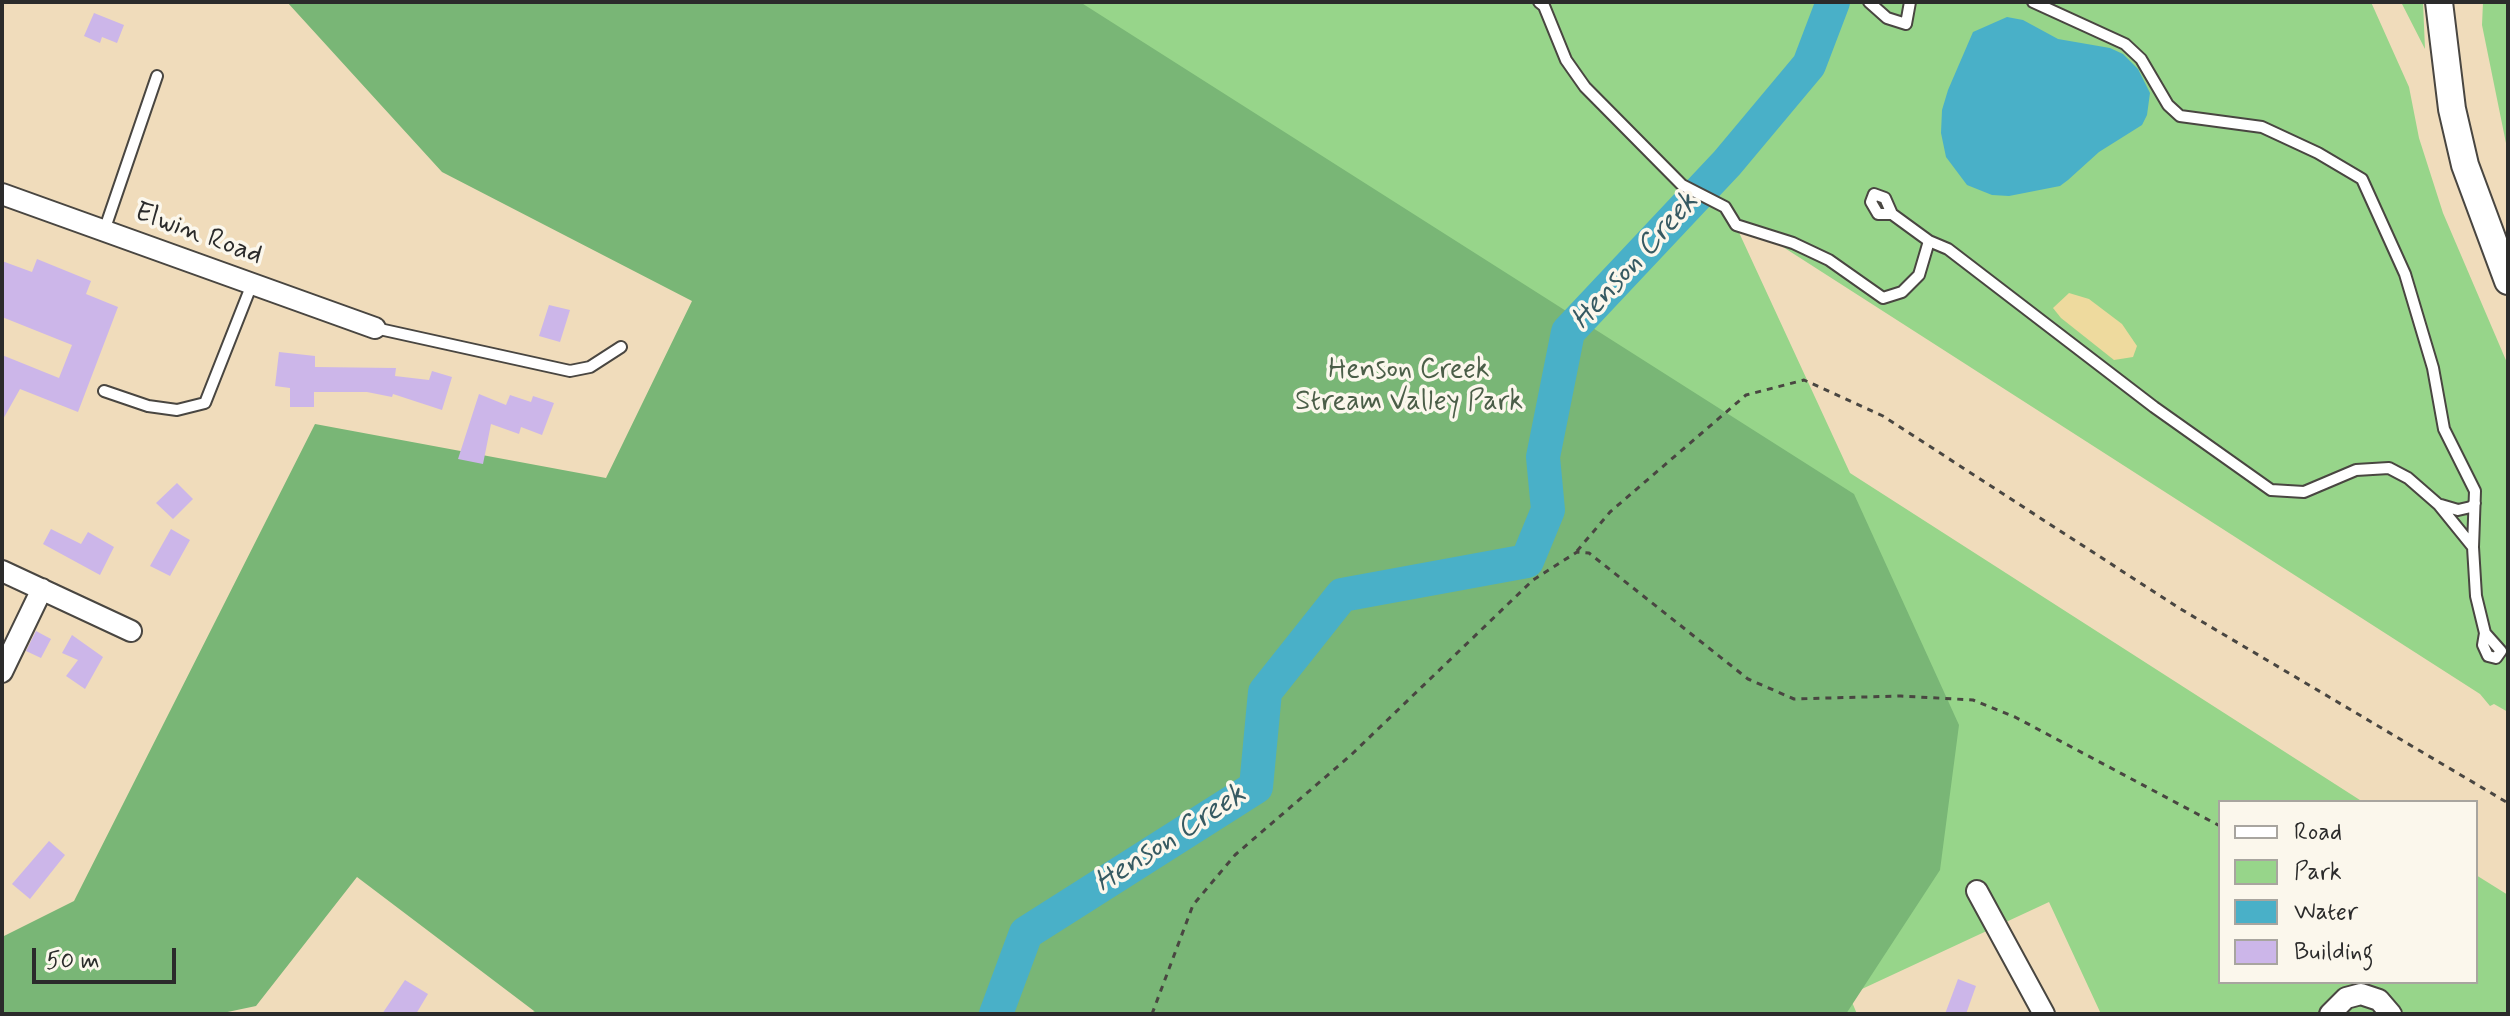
<!DOCTYPE html>
<style>
body{margin:0}
#map{position:relative;width:2510px;height:1016px;overflow:hidden;background:#f0dcbb;font-family:Mynerve,sans-serif}
canvas{display:block}
.frame{position:absolute;inset:0;border:4px solid #2b2b2b;pointer-events:none}
.legend{position:absolute;left:2218px;top:800px;width:260px;height:184px;box-sizing:border-box;background:#fbf7ec;border:2px solid #a8a59f;margin:0;padding:10px 14px;list-style:none;font-size:24px;color:#2b2b2b}
.legend li{display:flex;align-items:center;gap:16px;height:40px}
.legend b{width:40px;border:2px solid #a8a59f}
.scale{position:absolute;left:32px;top:948px;width:144px;height:36px;box-sizing:border-box;border:4px solid #2b2b2b;border-top:0;padding-left:10px;font-size:24px;line-height:28px;white-space:nowrap;color:#2b2b2b;-webkit-text-stroke:6px #fbf7ec;paint-order:stroke}
</style>
<div id="map">
<canvas width="2510" height="1016"></canvas>
<div class="frame"></div>
<ul class="legend">
<li><b style="height:10px;background:#fff"></b>Road</li>
<li><b style="height:22px;background:#97d58a"></b>Park</li>
<li><b style="height:22px;background:#49b0c8"></b>Water</li>
<li><b style="height:22px;background:#ccb6e9"></b>Building</li>
</ul>
<div class="scale">50 m</div>
</div>
<script>
const ctx = document.querySelector('canvas').getContext('2d');
ctx.lineJoin = 'round';
function fillPath(path, color) { ctx.fillStyle = color; ctx.fill(path, 'evenodd'); }
const shape = rows => new Path2D(rows.map(r => 'M' + r).join(''));
function stroke(path, color, width, dash) { ctx.strokeStyle = color; ctx.lineWidth = width; ctx.lineCap = dash ? 'butt' : 'round'; ctx.setLineDash(dash || []); ctx.stroke(path); }
function drawText(font, color, halo, rows, align = 'center') {
  ctx.font = font + ' Mynerve,sans-serif'; ctx.lineWidth = 7; ctx.setLineDash([]); ctx.textBaseline = 'middle'; ctx.strokeStyle = halo; ctx.fillStyle = color; for (const [text, x, y, turn = 0] of rows) {
    ctx.save(); ctx.translate(x, y); ctx.rotate((+turn || 0) * Math.PI / 180); ctx.textAlign = isNaN(turn) ? turn : align; if (halo) ctx.strokeText(text, 0, 0); ctx.fillText(text, 0, 0); ctx.restore();
  }
}
fillPath(shape([
 [463,2,2371,2,2409,87,2419,138,2443,213,2508,365,2508,712,2494,704,2490,706,2480,694,1730,213,1850,473,2363,802,2220,802,2220,982,2476,982,2476,875,2508,895,2508,1014,2101,1014,2049,902,1849,995,1857,1014,532,1014,714,719,1220,705],
 [2401,2,2423,2,2425,49],
 [2483,2,2508,2,2508,153,2482,25]
]), '#97d58a');
fillPath(shape([
 [287,2,1080,2,1854,494,1959,725,1940,870,1846,1014,538,1014,357,877,256,1006,218,1014,2,1014,2,937,74,901,315,424,606,478,692,301,442,172]
]), '#79b676');
fillPath(shape([
 [2069,293,2089,299,2122,324,2137,346,2133,357,2114,360,2061,318,2053,308]
]), '#eeda9e');
fillPath(shape([
 [2007,17,2023,20,2058,39,2110,48,2123,54,2138,69,2150,93,2147,115,2142,125,2099,152,2068,180,2060,186,2009,196,1992,195,1967,185,1946,157,1941,133,1942,110,1948,90,1973,32]
]), '#49b0c8');
stroke(shape([
 [996,1014,1026,933,1256,787,1265,692,1342,595,1527,561,1548,510,1543,457,1568,332,1727,163,1809,65,1833,2]
]), '#49b0c8', 34);
fillPath(shape([
 [94,13,124,25,117,43,102,37,100,43,84,36],
 [37,259,91,281,86,294,118,307,78,412,20,389,2,421,2,355,59,378,72,345,2,317,2,261,32,272],
 [549,305,570,310,560,342,539,336],
 [279,352,315,356,315,367,396,368,395,376,429,380,432,371,452,377,442,410,393,394,392,397,367,392,314,392,314,407,290,407,290,388,275,386],
 [479,394,506,405,510,395,531,402,533,396,554,403,542,435,521,427,519,434,491,424,483,464,458,459],
 [177,483,193,499,173,519,156,503],
 [51,529,81,544,88,532,114,547,100,575,43,544],
 [171,529,190,540,170,576,150,566],
 [36,631,51,639,41,658,26,651],
 [72,635,103,657,85,689,66,676,78,660,62,653],
 [49,841,65,855,30,899,12,884],
 [1958,979,1976,986,1966,1014,1945,1014],
 [405,980,428,994,416,1014,382,1014]
]), '#ccb6e9');
const lane = shape([
 [1539,2,1544,6,1566,60,1585,87,1682,185,1725,207,1736,225,1793,243,1829,260,1883,298,1902,292,1919,275,1929,241],
 [1869,2,1887,18,1906,24,1910,2],
 [2033,2,2125,44,2141,59,2168,105,2180,116,2262,127,2318,153,2362,179,2405,274,2433,368,2444,429,2475,491,2473,547,2476,596,2485,633,2501,651,2496,658,2488,656,2483,645,2485,633],
 [1892,214,1878,214,1871,202,1874,194,1885,198,1892,214,1929,241,1948,249,2154,407,2271,490,2304,492,2356,470,2389,468,2408,478,2439,505,2473,547],
 [104,231,157,76],
 [375,328,570,371,590,367,621,347],
 [104,391,148,406,177,410,205,403,252,284],
 [2441,505,2458,510,2471,507,2475,503]
]);
const street = shape([
 [2,194,375,328],
 [2,571,131,631],
 [2,672,42,589],
 [1977,891,2044,1014],
 [2330,1014,2346,998,2361,994,2379,1000,2391,1014]
]);
const secondary = shape([
 [2439,2,2452,109,2465,165,2508,281]
]);
stroke(lane, '#494641', 14);
stroke(street, '#494641', 24);
stroke(secondary, '#494641', 30);
stroke(shape([
 [1577,551,1610,512,1746,395,1804,380,1883,416,2179,608,2508,803],
 [1152,1014,1193,905,1235,855,1351,755,1533,580,1577,552,1589,553,1748,679,1794,699,1901,696,1973,700,2015,717,2220,826]
]), '#494641', 3, [6, 6]);
stroke(lane, '#fff', 10);
stroke(street, '#fff', 20);
stroke(secondary, '#fff', 26);
drawText('28px', '#2b2b2b', '#fbf7ec', [
 ["Elwin Road",198,235,20]
]);
drawText('28px', '#4b5e48', '#fbf7ec', [
 ["Henson Creek",1409,371],
 ["Stream Valley Park",1409,403]
]);
drawText('italic 30px', '#365a62', '#fbf7ec', [
 ["Henson Creek",1636,262,-48],
 ["Henson Creek",1171,840,-33]
]);
</script>
